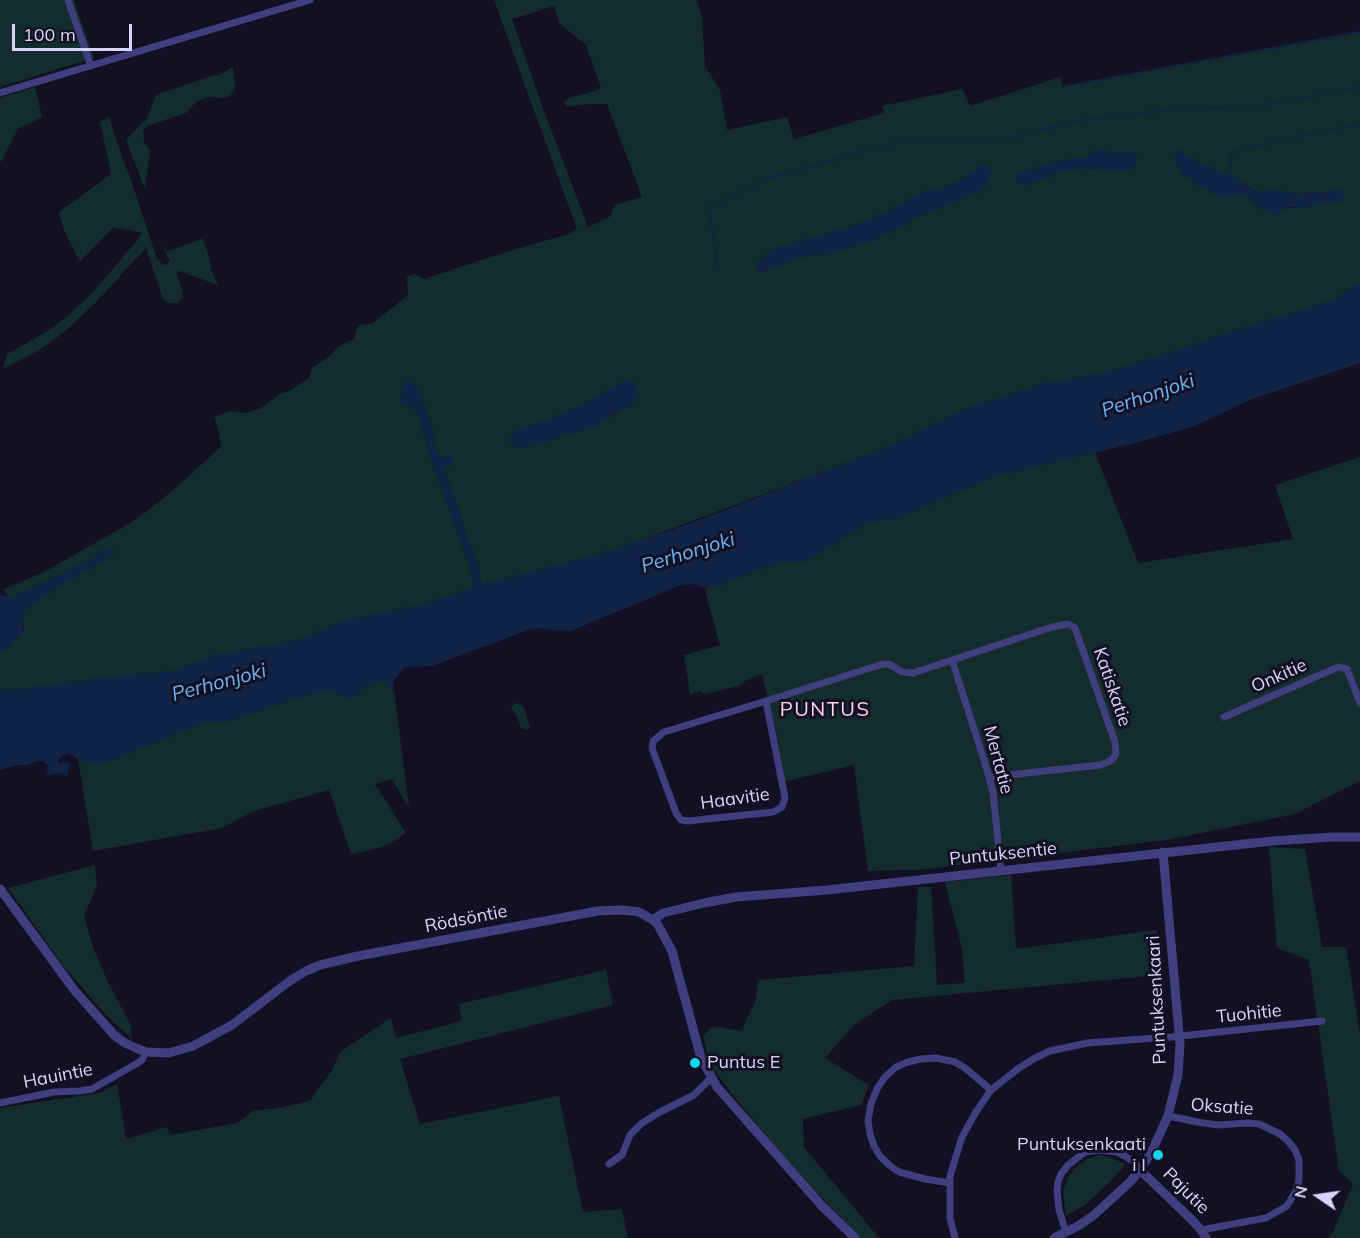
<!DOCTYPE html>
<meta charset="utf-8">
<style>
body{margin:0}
#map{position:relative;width:1360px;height:1238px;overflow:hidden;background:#131023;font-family:Mulish,sans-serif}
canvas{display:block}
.north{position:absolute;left:1288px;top:1166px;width:60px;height:60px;-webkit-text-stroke:4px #131023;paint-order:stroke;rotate:283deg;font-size:16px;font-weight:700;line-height:24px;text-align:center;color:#d9d4fc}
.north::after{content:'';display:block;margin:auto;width:21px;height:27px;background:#d9d4fc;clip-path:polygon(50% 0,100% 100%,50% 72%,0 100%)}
.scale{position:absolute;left:12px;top:24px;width:120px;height:27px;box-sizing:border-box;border:3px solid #d9d4fc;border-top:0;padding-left:8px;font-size:18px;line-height:21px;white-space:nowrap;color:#d9d4fc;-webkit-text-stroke:4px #131023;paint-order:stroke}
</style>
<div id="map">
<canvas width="1360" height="1238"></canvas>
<div class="north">N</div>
<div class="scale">100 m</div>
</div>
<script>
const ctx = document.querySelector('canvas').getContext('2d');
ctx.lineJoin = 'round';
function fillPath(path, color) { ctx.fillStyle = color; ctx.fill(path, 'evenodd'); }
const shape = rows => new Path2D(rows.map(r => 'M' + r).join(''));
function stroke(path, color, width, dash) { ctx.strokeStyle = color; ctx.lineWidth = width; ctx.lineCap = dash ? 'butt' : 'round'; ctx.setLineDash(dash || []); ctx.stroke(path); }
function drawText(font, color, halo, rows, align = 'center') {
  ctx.font = font + ' Mulish,sans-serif'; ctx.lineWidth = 6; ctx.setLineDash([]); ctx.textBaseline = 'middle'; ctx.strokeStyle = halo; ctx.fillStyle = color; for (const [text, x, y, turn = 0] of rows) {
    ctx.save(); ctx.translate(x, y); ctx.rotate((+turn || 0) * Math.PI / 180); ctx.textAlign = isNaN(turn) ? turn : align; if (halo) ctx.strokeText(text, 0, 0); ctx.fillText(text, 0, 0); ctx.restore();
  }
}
fillPath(shape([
 [0,0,74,0,94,58,0,87],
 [494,0,697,0,702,17,705,66,720,90,727,130,787,117,794,139,884,113,882,106,962,89,970,106,1060,77,1063,87,1360,33,1360,282,1336,299,1224,334,1176,351,1105,373,1045,383,991,401,977,404,921,430,897,443,770,492,644,539,596,555,485,584,481,583,478,562,467,538,459,511,444,470,444,467,450,465,449,456,441,460,437,450,433,430,420,393,402,388,401,404,407,407,414,408,418,413,434,469,451,513,473,578,471,588,428,603,344,621,295,641,215,655,174,671,94,679,17,690,6,689,0,691,0,651,7,649,14,640,21,636,24,628,22,622,24,613,27,608,57,587,102,561,114,552,106,548,95,558,14,596,8,597,4,589,42,573,113,533,138,518,172,491,221,447,219,432,214,417,231,411,245,413,260,409,280,394,291,390,309,378,312,368,330,356,338,347,354,339,358,325,372,324,408,295,407,276,415,274,424,279,509,251,569,234,577,229],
 [554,6,559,23,586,45,601,88,592,92,568,98,564,103,567,107,590,104,607,104,642,197,614,205,611,216,588,227,541,103,512,19],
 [1179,149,1188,157,1243,182,1253,190,1262,192,1277,190,1297,195,1313,192,1319,193,1329,192,1334,190,1330,204,1322,203,1312,206,1266,210,1256,206,1243,193,1217,196,1182,174],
 [1101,150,1116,154,1132,153,1135,167,1124,170,1082,168,1055,174,1027,185,1021,172,1033,170,1050,163,1076,158,1085,158],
 [976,168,942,206,924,214,880,238,838,251,834,253,815,254,790,260,780,266,761,272,777,247,802,241,858,224,894,208,924,191,940,189,954,184,966,177],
 [627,379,620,412,607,418,594,427,522,448,518,430,558,416,597,397],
 [233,67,235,86,234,91,230,96,225,98,210,97,202,99,194,104,188,112,147,126,143,130,144,142,150,151,145,189,126,140,147,118,156,95,211,76,219,75],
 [35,87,42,117,18,129,1,162,0,161,0,98],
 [109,117,123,160,130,177,156,256,162,264,167,265,170,261,165,252,160,237,166,252,201,239,203,239,210,259,211,270,218,285,179,271,176,272,182,289,183,296,178,303,170,303,170,304,163,299,146,248,96,302,63,333,39,350,3,369,7,354,48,331,70,314,95,290,143,233,113,227,80,262,64,231,59,212,111,174,100,122],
 [1095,452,1138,563,1293,539,1275,485,1360,457,1360,781,1295,814,1167,840,919,870,868,871,854,765,783,782,778,756,779,744,762,674,745,681,739,686,705,694,700,691,690,694,684,655,720,645,706,594,706,588,724,584,765,567,786,562,803,562,813,557,869,522,902,517,989,478],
 [377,680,385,682,389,687,394,690,409,808,392,779,375,784,406,833,389,844,379,848,351,854,329,790,254,811,222,828,93,851,78,759,101,765,199,724,226,722,294,699,329,689,364,688,372,686],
 [515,703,520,704,524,708,530,727,526,730,521,728,517,716,512,710,511,707],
 [1269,847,1305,849,1322,947,1346,947,1360,1034,1360,1238,1327,1238,1333,1232,1353,1184,1339,1171,1309,960,1277,948],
 [95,865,97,886,84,915,93,947,108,982,130,1024,132,1039,106,1015,64,967,8,888],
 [1011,875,1016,949,1157,930,1160,975,892,1000,855,1024,825,1058,869,1085,861,1105,803,1119,804,1147,879,1238,861,1238,834,1211,787,1161,732,1094,710,1065,703,1036,713,1026,741,1031,756,1000,758,980,914,966,918,887,931,887,937,985,965,983,962,949,945,882],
 [606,970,613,1005,400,1059,420,1124,559,1096,583,1212,622,1209,628,1238,0,1238,0,1108,99,1093,117,1084,126,1139,167,1127,171,1135,237,1123,254,1110,273,1109,310,1101,332,1070,341,1051,391,1018,396,1038,462,1021,459,1004],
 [1100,1155,1112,1158,1125,1164,1122,1169,1107,1185,1085,1205,1066,1216,1063,1191,1068,1178,1075,1168,1087,1159]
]), '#132d2c');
fillPath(shape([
 [1179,149,1188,157,1212,168,1235,177,1253,190,1262,192,1277,190,1297,195,1314,192,1319,193,1329,192,1340,189,1343,191,1343,201,1336,204,1322,203,1305,208,1288,207,1277,215,1273,215,1266,210,1256,206,1243,193,1233,197,1224,198,1217,196,1182,174,1177,167,1174,152],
 [1101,150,1116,154,1132,153,1137,154,1137,161,1135,167,1124,170,1082,168,1055,174,1027,185,1018,184,1015,181,1017,175,1021,172,1033,170,1049,163,1076,158,1085,158,1094,151],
 [982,165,987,165,991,168,991,172,987,183,980,192,924,214,880,238,838,251,834,253,815,254,790,260,780,266,760,272,755,269,756,265,761,258,768,252,777,247,802,241,858,224,894,208,924,191,940,189,954,184,966,177,976,168],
 [1360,282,1360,363,1252,399,1195,426,1135,443,989,478,902,517,869,522,813,557,803,562,786,562,765,567,724,584,706,588,692,584,678,586,571,631,552,630,542,628,528,630,432,666,404,667,393,682,394,690,389,687,385,682,377,680,372,686,364,688,358,695,348,699,329,690,294,699,226,722,199,724,101,765,78,759,68,753,59,758,58,761,59,763,69,762,70,765,67,776,59,773,49,776,47,771,48,766,44,761,38,761,28,765,16,765,0,770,0,691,6,689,17,690,94,679,174,671,215,655,295,641,344,621,428,603,471,588,473,578,451,513,434,469,418,413,414,408,407,407,401,404,400,396,403,382,408,381,415,384,420,393,433,430,437,450,441,459,454,455,455,460,450,465,444,467,444,470,459,511,467,538,478,562,481,583,485,584,596,555,689,524,897,443,921,430,977,404,991,401,1045,383,1105,373,1176,351,1224,334,1336,299],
 [626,379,634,383,637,390,639,398,633,405,607,418,594,427,522,448,515,448,511,445,509,436,518,430,558,416,597,397],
 [106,548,113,549,114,552,102,561,57,587,27,608,24,613,22,622,24,633,14,640,7,649,0,651,0,595,5,595,8,597,14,596,95,558]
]), '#112446');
stroke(shape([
 [1062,87,1360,32],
 [1229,175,1232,151,1360,124],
 [718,270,709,208,769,178,901,141,1009,139,1074,121,1179,109,1255,107,1360,87]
]), '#112446', 2);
stroke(shape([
 [68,0,91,66],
 [0,93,310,0],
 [952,660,984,760,993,792,1001,871],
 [766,701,883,664,889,664,902,672,913,673,1052,627,1068,624,1075,628,1115,742,1116,754,1112,760,1101,765,989,777],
 [766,701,785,798,782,807,773,812,688,821,681,820,676,813,652,748,653,741,664,732,766,701],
 [1224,717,1338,667,1347,669,1360,703],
 [0,1103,54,1092,80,1091,92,1089,136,1064,142,1060,146,1052],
 [1168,1116,1203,1123,1218,1125,1247,1123,1259,1124,1280,1134,1288,1141,1295,1150,1299,1160,1299,1179,1297,1189,1287,1206,1266,1218,1201,1230],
 [609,1164,622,1155,630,1135,642,1123,660,1112,694,1095,711,1078],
 [950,1183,925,1179,899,1172,889,1165,880,1156,874,1146,870,1134,868,1121,871,1104,877,1089,885,1077,896,1067,908,1062,921,1059,936,1058,955,1062,965,1068,991,1090],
 [1066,1232,1059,1210,1057,1191,1058,1182,1061,1174,1068,1165,1085,1152,1100,1150,1117,1152,1125,1156,1135,1163,1140,1170],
 [955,1238,950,1218,950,1176,962,1137,976,1112,991,1090,1019,1068,1035,1058,1050,1051,1087,1043,1171,1037,1322,1021]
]), '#413d7f', 7);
stroke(shape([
 [0,889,75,991,115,1036,125,1043,136,1048,146,1052,169,1053,193,1046,232,1025,291,980,306,971,320,965,358,956,598,911,622,910,639,912,653,920,658,925,672,951,701,1058,717,1087,822,1206,855,1238],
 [653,920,663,913,704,903,736,897,827,890,1272,841,1332,837,1360,837],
 [1140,1170,1192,1220,1201,1230,1206,1238],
 [1054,1238,1078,1226,1094,1215,1130,1182,1140,1170,1151,1153,1168,1116,1178,1075,1180,1044,1163,852]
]), '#413d7f', 9);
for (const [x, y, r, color] of [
 [695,1063,6,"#0ed5ef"],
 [1158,1155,6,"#0ed5ef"]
]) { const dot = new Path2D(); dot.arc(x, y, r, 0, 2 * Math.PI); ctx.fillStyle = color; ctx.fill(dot); stroke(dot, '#131023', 2); }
drawText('18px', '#d9d4fc', '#131023', [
 ["Onkitie",1279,676,-24],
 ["Katiskatie",1112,687,71],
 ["Mertatie",998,760,75],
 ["Haavitie",735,799,-8],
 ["Puntuksentie",1003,854,-6],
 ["Rödsöntie",466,919,-11],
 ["Puntuksenkaari",1157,1000,-93],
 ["Tuohitie",1249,1014,-6],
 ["Hauintie",58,1076,-11],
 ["Oksatie",1222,1107,4],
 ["Pajutie",1186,1191,45]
]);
drawText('18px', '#d9d4fc', '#131023', [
 ["Puntus E",707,1063],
 ["Puntuksenkaati",1146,1145,"right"],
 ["i I",1146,1166,"right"]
], 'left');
drawText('italic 20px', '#69b3f6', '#131023', [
 ["Perhonjoki",1148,396,-19],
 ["Perhonjoki",688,553,-17],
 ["Perhonjoki",219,683,-15]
]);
ctx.letterSpacing = '1.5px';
drawText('20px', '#fdd6ee', '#131023', [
 ["PUNTUS",825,710]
]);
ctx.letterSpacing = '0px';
</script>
